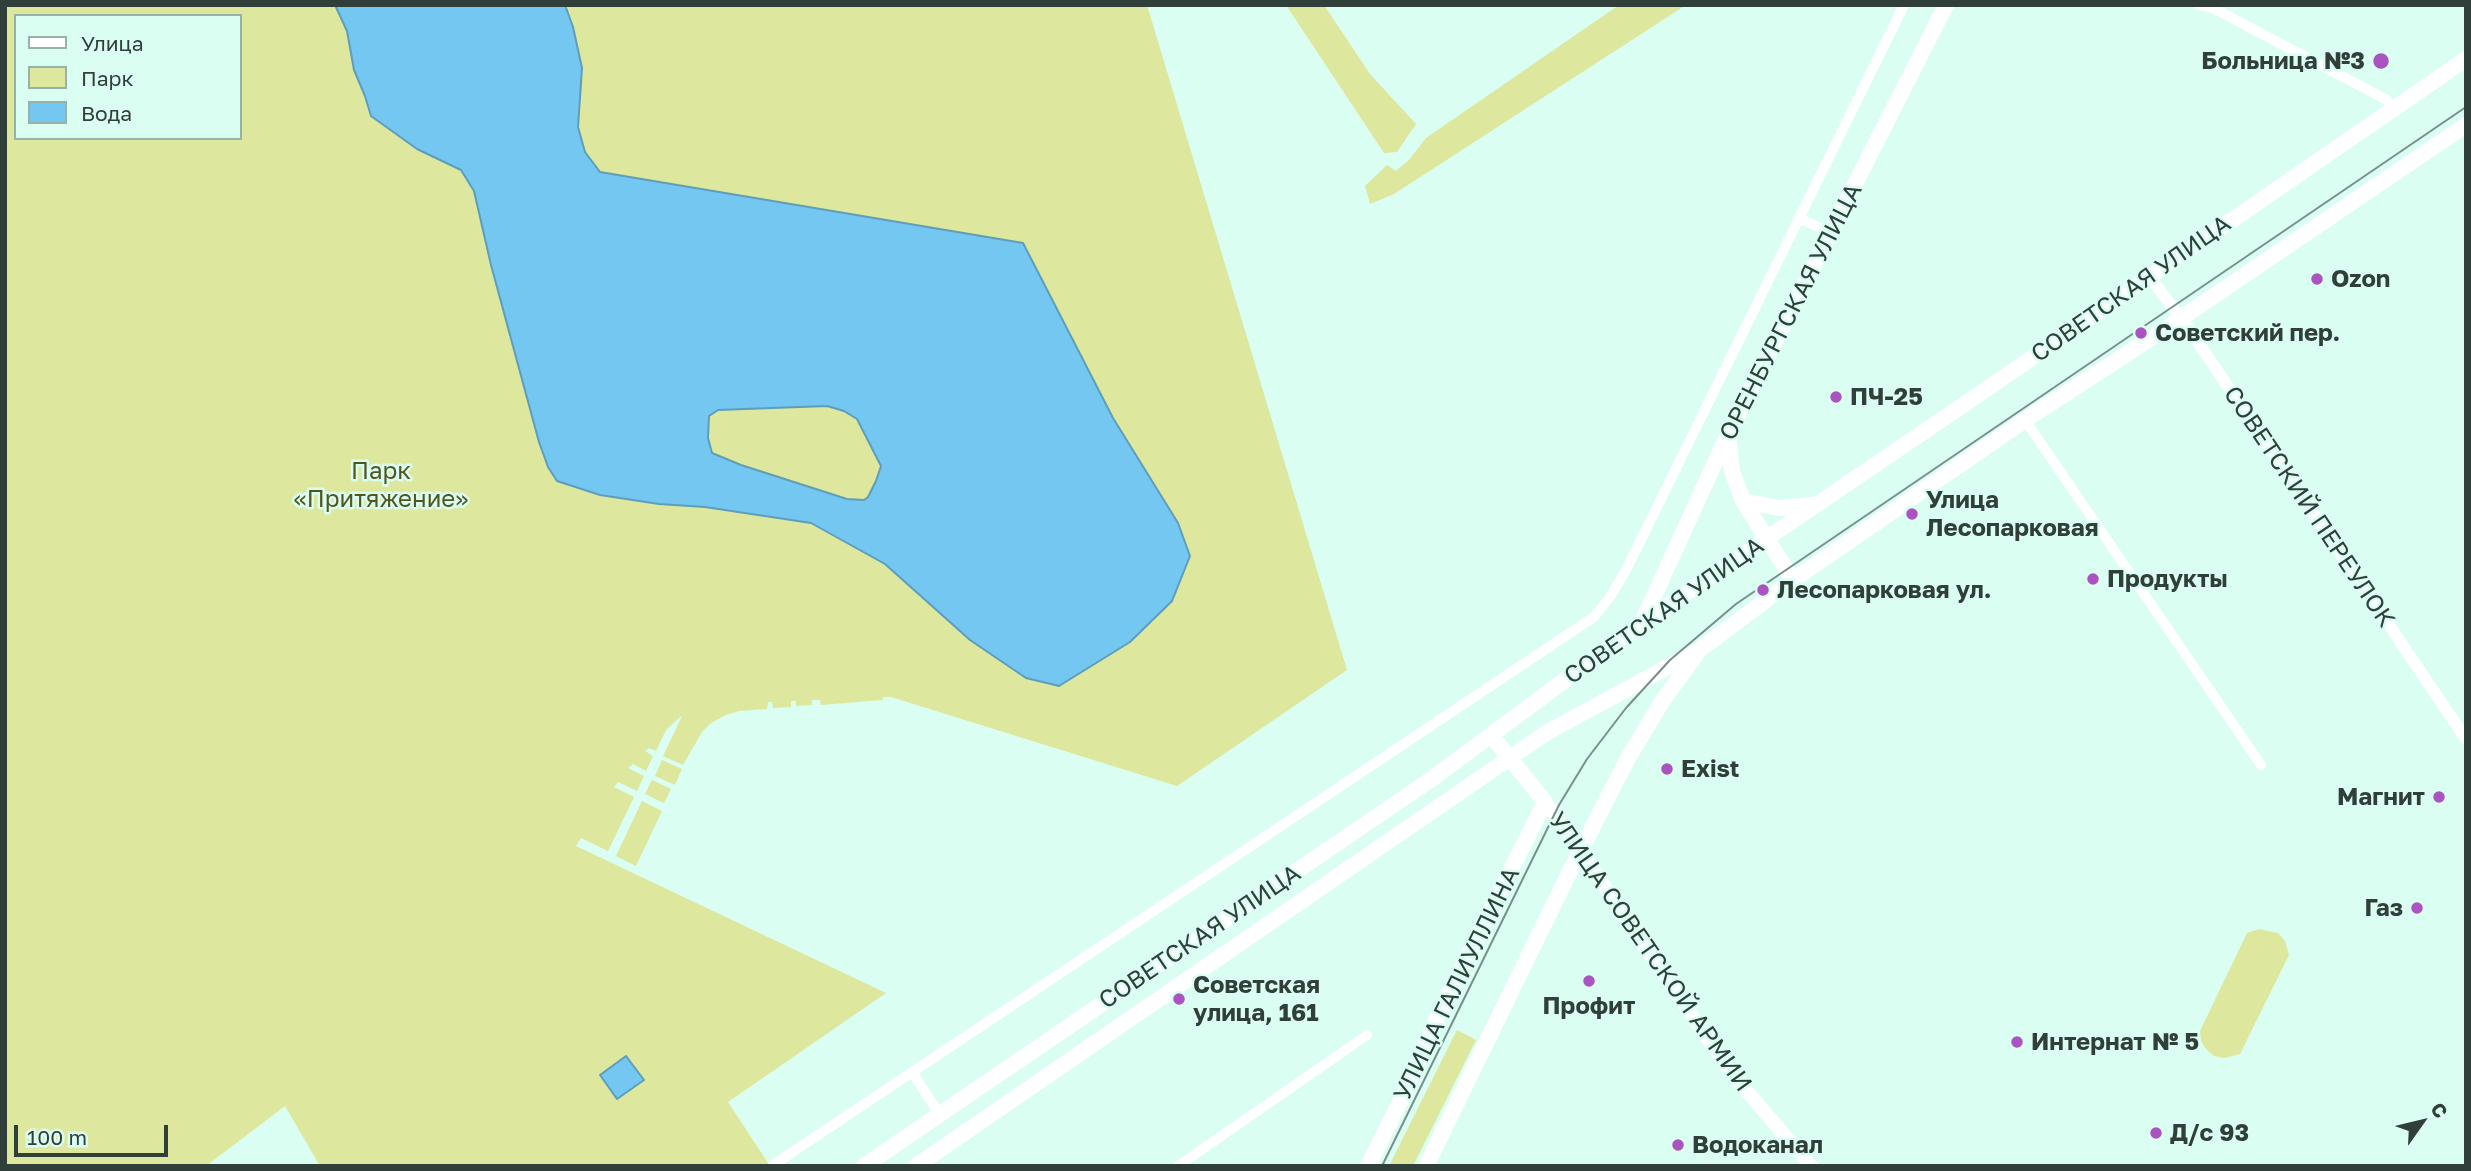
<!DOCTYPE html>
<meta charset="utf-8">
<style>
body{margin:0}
#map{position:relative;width:2471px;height:1171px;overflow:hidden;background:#dafef2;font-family:"Golos Text",sans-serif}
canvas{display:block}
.frame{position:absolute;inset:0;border:7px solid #313f3b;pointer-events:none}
.legend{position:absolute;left:14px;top:14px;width:228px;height:126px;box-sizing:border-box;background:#dafef2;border:2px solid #96b2a9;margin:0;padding:9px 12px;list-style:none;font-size:21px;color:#313f3b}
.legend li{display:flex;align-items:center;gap:14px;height:35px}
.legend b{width:35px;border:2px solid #96b2a9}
.north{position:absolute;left:2387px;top:1087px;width:70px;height:70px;-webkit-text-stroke:5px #dafef2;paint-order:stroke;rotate:56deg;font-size:19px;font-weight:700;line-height:28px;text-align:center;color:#313f3b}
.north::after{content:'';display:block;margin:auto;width:24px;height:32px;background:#313f3b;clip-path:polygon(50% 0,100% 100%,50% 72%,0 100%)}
.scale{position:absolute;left:14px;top:1125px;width:154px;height:32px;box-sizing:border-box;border:4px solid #313f3b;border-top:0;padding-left:9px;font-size:21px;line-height:24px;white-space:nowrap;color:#313f3b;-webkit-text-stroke:5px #dafef2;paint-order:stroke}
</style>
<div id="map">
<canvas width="2471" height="1171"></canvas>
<div class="frame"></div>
<ul class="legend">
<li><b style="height:9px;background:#fff"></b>Улица</li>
<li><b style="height:19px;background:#dde79e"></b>Парк</li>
<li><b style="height:19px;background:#73c7f0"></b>Вода</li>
</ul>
<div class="north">С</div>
<div class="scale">100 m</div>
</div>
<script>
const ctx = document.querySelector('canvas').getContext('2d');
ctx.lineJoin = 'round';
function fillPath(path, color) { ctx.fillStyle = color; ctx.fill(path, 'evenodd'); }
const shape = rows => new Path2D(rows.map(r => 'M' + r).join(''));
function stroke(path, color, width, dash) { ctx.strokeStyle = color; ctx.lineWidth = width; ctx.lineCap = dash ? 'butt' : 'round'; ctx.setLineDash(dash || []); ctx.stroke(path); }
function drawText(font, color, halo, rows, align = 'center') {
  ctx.font = font + ' "Golos Text",sans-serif'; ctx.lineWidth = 5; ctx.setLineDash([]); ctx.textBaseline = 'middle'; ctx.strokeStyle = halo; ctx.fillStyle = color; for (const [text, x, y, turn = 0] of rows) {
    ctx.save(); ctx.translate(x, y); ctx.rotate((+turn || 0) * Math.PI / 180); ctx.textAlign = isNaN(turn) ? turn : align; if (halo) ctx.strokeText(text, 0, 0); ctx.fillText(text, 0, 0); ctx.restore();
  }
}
fillPath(shape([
 [5,5,1147,5,1347,670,1177,786,891,697,883,697,883,700,821,705,820,700,812,700,812,705,796,706,796,701,791,701,791,707,773,708,772,702,768,702,767,709,739,711,726,715,711,723,702,732,683,765,663,756,682,716,680,717,666,730,656,751,649,748,645,751,653,756,646,771,633,764,628,768,644,776,637,791,618,782,614,787,634,797,608,851,581,838,576,846,886,993,728,1102,770,1166,320,1166,285,1106,206,1166,5,1166],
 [16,16,240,16,240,138,16,138],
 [1286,5,1324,5,1370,74,1416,124,1397,152,1384,153],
 [1619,5,1686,5,1394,194,1370,204,1365,186,1387,165,1396,171,1409,160,1426,138],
 [662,760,682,769,675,785,655,776],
 [652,780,671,789,664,803,645,794],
 [642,801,662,811,636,866,616,856],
 [2259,929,2278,933,2285,941,2289,955,2240,1054,2224,1058,2214,1056,2206,1049,2201,1041,2200,1031,2247,933],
 [1457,1030,1476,1040,1413,1166,1389,1166]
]), '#dde79e');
const water = shape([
 [335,5,565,5,573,27,582,68,578,127,585,152,600,172,1023,243,1113,418,1178,523,1190,556,1172,601,1130,642,1059,686,1026,678,970,640,885,564,811,523,705,507,659,504,600,495,557,481,548,467,539,442,491,265,474,191,461,170,417,149,371,116,365,96,354,70,347,31,335,5],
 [827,406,844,411,857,419,881,466,876,481,868,497,864,500,847,499,741,465,712,453,708,438,709,416,718,410,827,406],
 [626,1056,644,1080,617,1099,600,1075,626,1056]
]);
fillPath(water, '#73c7f0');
stroke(water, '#5f9eba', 2);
stroke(shape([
 [2198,5,2211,7,2387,100,2393,107],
 [1799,218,1831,233],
 [2025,420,2261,765],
 [912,1072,940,1115],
 [773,1165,1594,617,1610,597,1626,570,1904,5],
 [1178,1166,1367,1035]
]), '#fff', 10);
stroke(shape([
 [2149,276,2189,329,2466,739]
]), '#fff', 12);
stroke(shape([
 [1545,802,1581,850,1635,933,1733,1075,1811,1166]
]), '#fff', 14);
stroke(shape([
 [1728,434,1732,471,1743,501,1793,580],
 [1743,501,1779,508,1813,505],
 [1643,620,1728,434,1946,5],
 [864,1166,1433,778,1642,623,1978,395,2466,59],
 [916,1166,1546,733,1699,650,1793,580,2025,420,2165,329,2466,125],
 [1368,1166,1405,1092,1441,1009,1545,802,1491,735],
 [1426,1166,1566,879,1627,760,1663,700,1696,655]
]), '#fff', 16);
stroke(shape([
 [1382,1166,1559,805,1587,759,1626,708,1670,660,1736,604,2466,107]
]), '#799089', 2);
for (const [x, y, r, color] of [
 [2381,61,9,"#ab54c1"],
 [2317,279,7,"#ab54c1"],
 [2141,333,7,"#ab54c1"],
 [1836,397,7,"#ab54c1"],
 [1912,514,7,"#ab54c1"],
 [2093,579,7,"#ab54c1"],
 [1763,590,7,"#ab54c1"],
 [1667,769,7,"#ab54c1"],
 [2439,797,7,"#ab54c1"],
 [2417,908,7,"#ab54c1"],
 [1589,981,7,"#ab54c1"],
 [1179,999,7,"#ab54c1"],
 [2017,1042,7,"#ab54c1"],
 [2156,1133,7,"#ab54c1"],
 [1678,1145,7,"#ab54c1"]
]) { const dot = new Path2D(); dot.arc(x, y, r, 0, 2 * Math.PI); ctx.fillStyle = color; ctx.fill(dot); stroke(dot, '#dafef2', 2.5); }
drawText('bold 24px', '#313f3b', '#dafef2', [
 ["Больница №3",2365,61,"right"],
 ["Ozon",2331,279],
 ["Советский пер.",2155,333],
 ["ПЧ-25",1850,397],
 ["Улица",1926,500],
 ["Лесопарковая",1926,528],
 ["Продукты",2107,579],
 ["Лесопарковая ул.",1777,590],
 ["Exist",1681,769],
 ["Магнит",2425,797,"right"],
 ["Газ",2403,908,"right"],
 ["Советская",1193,985],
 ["улица, 161",1193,1013],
 ["Профит",1589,1006,"center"],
 ["Интернат № 5",2031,1042],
 ["Д/с 93",2170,1133],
 ["Водоканал",1692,1145]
], 'left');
drawText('24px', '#313f3b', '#dafef2', [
 ["СОВЕТСКАЯ УЛИЦА",2131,289,-35],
 ["ОРЕНБУРГСКАЯ УЛИЦА",1791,312,-63],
 ["СОВЕТСКИЙ ПЕРЕУЛОК",2309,507,56],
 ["СОВЕТСКАЯ УЛИЦА",1664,611,-35],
 ["СОВЕТСКАЯ УЛИЦА",1200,937,-34],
 ["УЛИЦА СОВЕТСКОЙ АРМИИ",1650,952,55],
 ["УЛИЦА ГАЛИУЛЛИНА",1457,984,-64]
]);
drawText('24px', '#50561e', '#dafef2', [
 ["Парк",381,471],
 ["«Притяжение»",381,499]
]);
</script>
